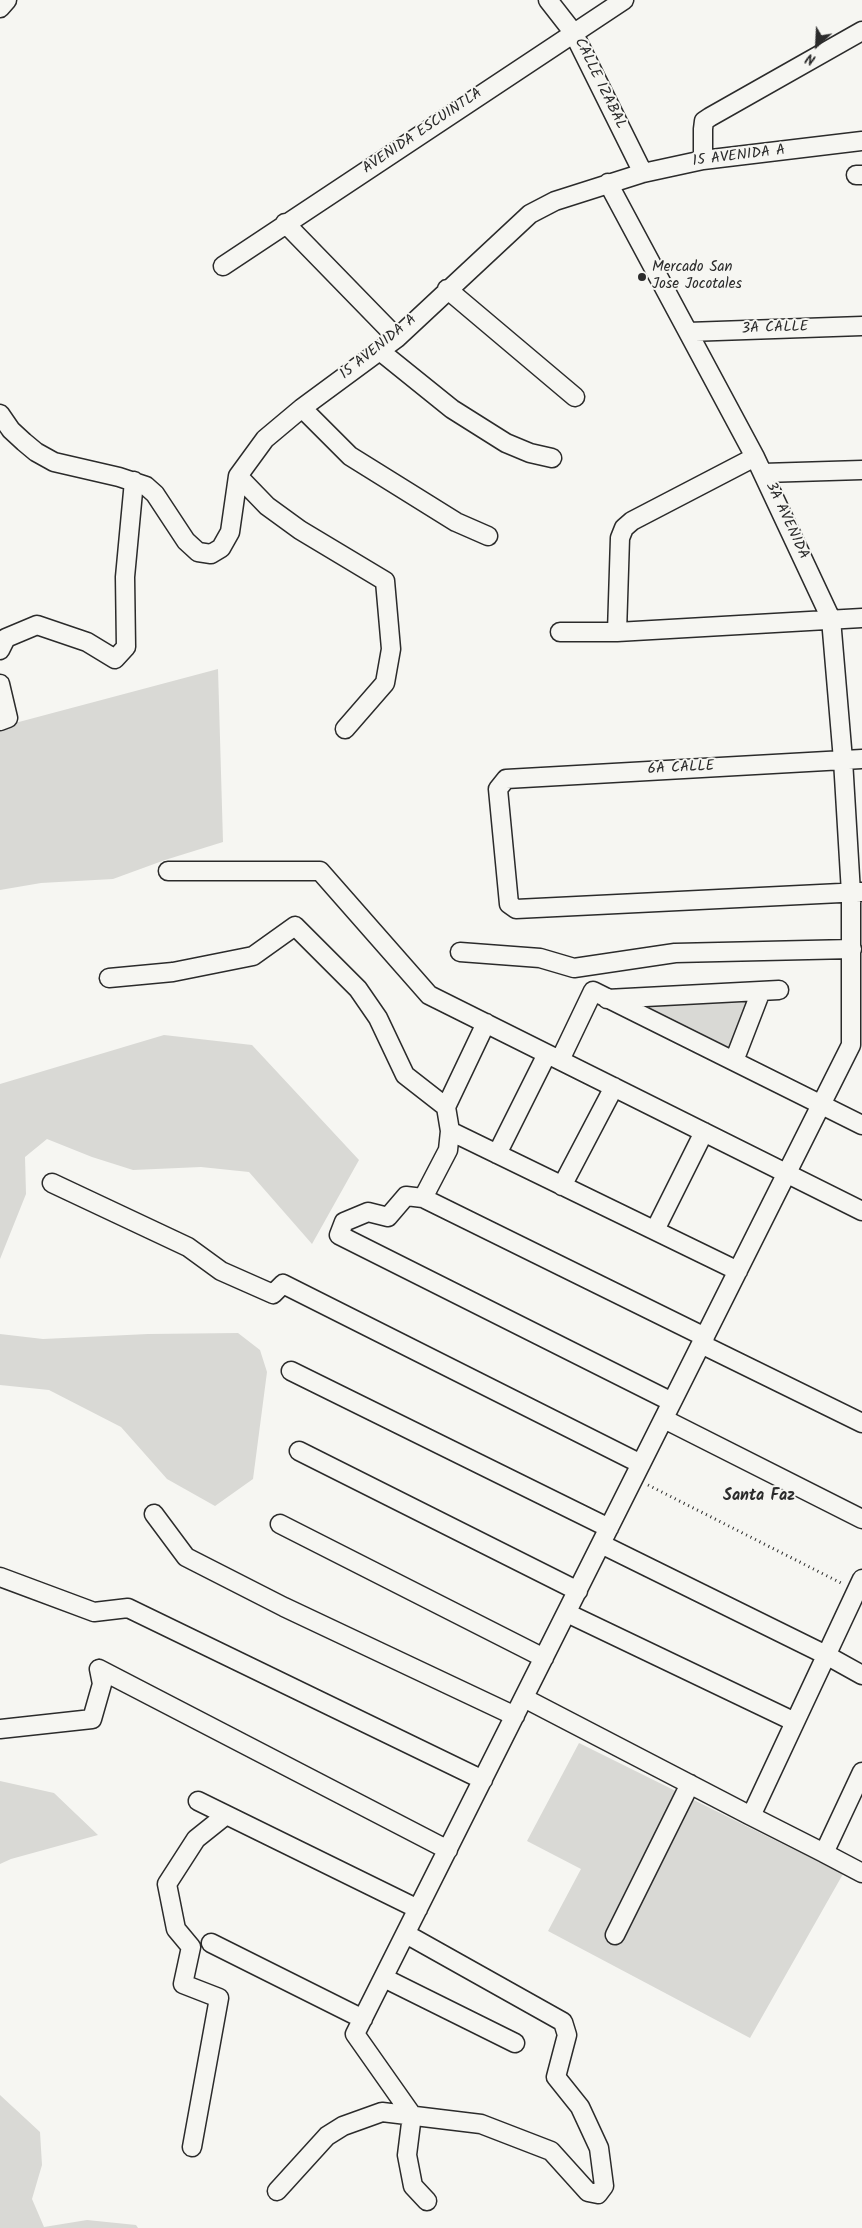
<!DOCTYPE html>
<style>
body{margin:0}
#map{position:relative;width:862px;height:2228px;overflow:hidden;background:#f6f6f2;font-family:Kalam,sans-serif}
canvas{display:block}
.north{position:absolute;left:792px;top:20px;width:50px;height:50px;-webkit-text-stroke:4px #f6f6f2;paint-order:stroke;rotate:205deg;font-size:14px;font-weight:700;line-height:20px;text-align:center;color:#2b2b2b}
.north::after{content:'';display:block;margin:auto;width:18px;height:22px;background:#2b2b2b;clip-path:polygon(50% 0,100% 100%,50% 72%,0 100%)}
</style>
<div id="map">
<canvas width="862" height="2228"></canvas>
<div class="north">N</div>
</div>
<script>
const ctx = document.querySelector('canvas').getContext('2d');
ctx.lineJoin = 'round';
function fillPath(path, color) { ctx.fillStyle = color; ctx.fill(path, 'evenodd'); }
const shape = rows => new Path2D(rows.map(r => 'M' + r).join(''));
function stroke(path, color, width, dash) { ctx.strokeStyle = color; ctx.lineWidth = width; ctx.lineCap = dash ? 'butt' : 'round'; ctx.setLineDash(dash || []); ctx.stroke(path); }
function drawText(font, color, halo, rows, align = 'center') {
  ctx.font = font + ' Kalam,sans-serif'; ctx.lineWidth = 4; ctx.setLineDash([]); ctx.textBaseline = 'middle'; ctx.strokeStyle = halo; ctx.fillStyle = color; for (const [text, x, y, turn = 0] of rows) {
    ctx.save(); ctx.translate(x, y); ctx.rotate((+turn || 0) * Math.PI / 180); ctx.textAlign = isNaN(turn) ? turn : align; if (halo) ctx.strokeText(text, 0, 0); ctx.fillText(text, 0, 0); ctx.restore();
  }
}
fillPath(shape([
 [218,669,223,842,165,860,113,879,41,883,0,890,0,727],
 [761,991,734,1061,606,999],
 [164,1035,252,1045,359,1160,312,1244,249,1172,201,1167,133,1170,92,1157,47,1139,25,1157,26,1194,0,1259,0,1084],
 [238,1333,260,1350,267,1372,253,1479,215,1506,167,1479,121,1427,49,1390,0,1385,0,1334,43,1339,148,1334],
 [579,1743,843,1874,750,2038,548,1931,581,1869,527,1841],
 [0,1781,54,1793,98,1835,11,1859,0,1864],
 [0,2095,40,2132,42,2165,32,2199,44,2227,87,2220,136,2225,138,2228,0,2228]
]), '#d9d9d5');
const minor = shape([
 [548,0,573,32,643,173],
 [0,8,7,0],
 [703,160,703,129,704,121,710,117,862,31],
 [856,175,862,175],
 [285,223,397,338],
 [223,266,624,0],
 [447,289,575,397],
 [688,332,862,326],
 [380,351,452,409,506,443,530,453,552,458],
 [302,408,350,456,456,522,488,536],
 [0,414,11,430,24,442,36,452,54,462,119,477,146,486,155,494,186,541,198,552,211,554,221,548,230,532,238,476,265,439,302,408,397,338,530,214,555,201,643,173,703,160,862,141],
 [763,473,862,470],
 [238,476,267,506,300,530,385,581,391,649,385,683,345,729],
 [560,632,617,632,862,618],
 [617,632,620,538,624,528,632,521,755,457],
 [0,650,6,638,37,625,87,642,115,659,126,647,125,577,134,481],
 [0,684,8,718,0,721],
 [168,871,320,871,429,995,862,1211],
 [861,892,516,909,509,904,498,789,506,779,862,759],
 [460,952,540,958,574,968,675,953,852,949],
 [109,978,173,972,253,956,295,926,358,989,378,1018,405,1075,446,1107],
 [607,999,779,990],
 [486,1023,446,1107,450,1131,738,1271],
 [560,1060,593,991,862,1125],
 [734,1061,761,991],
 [450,1131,448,1150,423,1198,406,1196,388,1217,368,1212,344,1222,339,1235,672,1402],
 [497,1154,547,1054],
 [52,1183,188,1247,221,1271,273,1294,283,1284,641,1464],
 [562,1186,614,1087],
 [423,1198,705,1337],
 [655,1230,704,1132],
 [701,1344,862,1423],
 [291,1371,609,1528],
 [664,1419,862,1519],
 [299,1451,578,1591],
 [154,1514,186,1557,284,1607,515,1716],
 [280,1524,544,1658],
 [601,1544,826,1655,862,1675],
 [0,1577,94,1612,128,1608,483,1780],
 [567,1613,795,1722],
 [99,1669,448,1850],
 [524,1698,751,1816,862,1579],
 [0,1729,92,1719,102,1684,99,1669],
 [862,1772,824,1853,862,1873],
 [198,1801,418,1909],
 [751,1816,824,1853],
 [615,1935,690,1784],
 [211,1943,363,2019],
 [384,1978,515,2043],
 [192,2147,219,1998,183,1984,191,1947,176,1929,167,1884,196,1839,226,1815],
 [277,2191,327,2136,343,2126,382,2112,481,2124,551,2151,588,2192,598,2194,604,2186,599,2148,580,2107,556,2077,567,2035,563,2022,406,1934],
 [427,2201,413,2186,407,2155,412,2115,355,2034,851,1045,851,893,843,760,831,619,755,457,608,183]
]);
stroke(minor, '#2b2b2b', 21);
stroke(shape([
 [648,1485,843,1584]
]), '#2b2b2b', 3, [1, 4]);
stroke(minor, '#f6f6f2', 18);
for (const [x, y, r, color] of [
 [642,277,5,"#2b2b2b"]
]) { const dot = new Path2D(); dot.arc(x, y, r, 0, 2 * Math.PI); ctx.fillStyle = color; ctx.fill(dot); stroke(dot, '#f6f6f2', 2); }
drawText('15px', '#2b2b2b', '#f6f6f2', [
 ["CALLE IZABAL",599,84,64],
 ["AVENIDA ESCUINTLA",423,132,-34],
 ["15 AVENIDA A",739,157,-7],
 ["3A CALLE",775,329,-2],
 ["15 AVENIDA A",379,348,-39],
 ["3A AVENIDA",786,521,65],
 ["6A CALLE",681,769,-3]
]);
drawText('15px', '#2b2b2b', '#f6f6f2', [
 ["Mercado San",652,268],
 ["Jose Jocotales",652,285]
], 'left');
drawText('bold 16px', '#2b2b2b', '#f6f6f2', [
 ["Santa Faz",759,1497]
]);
</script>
